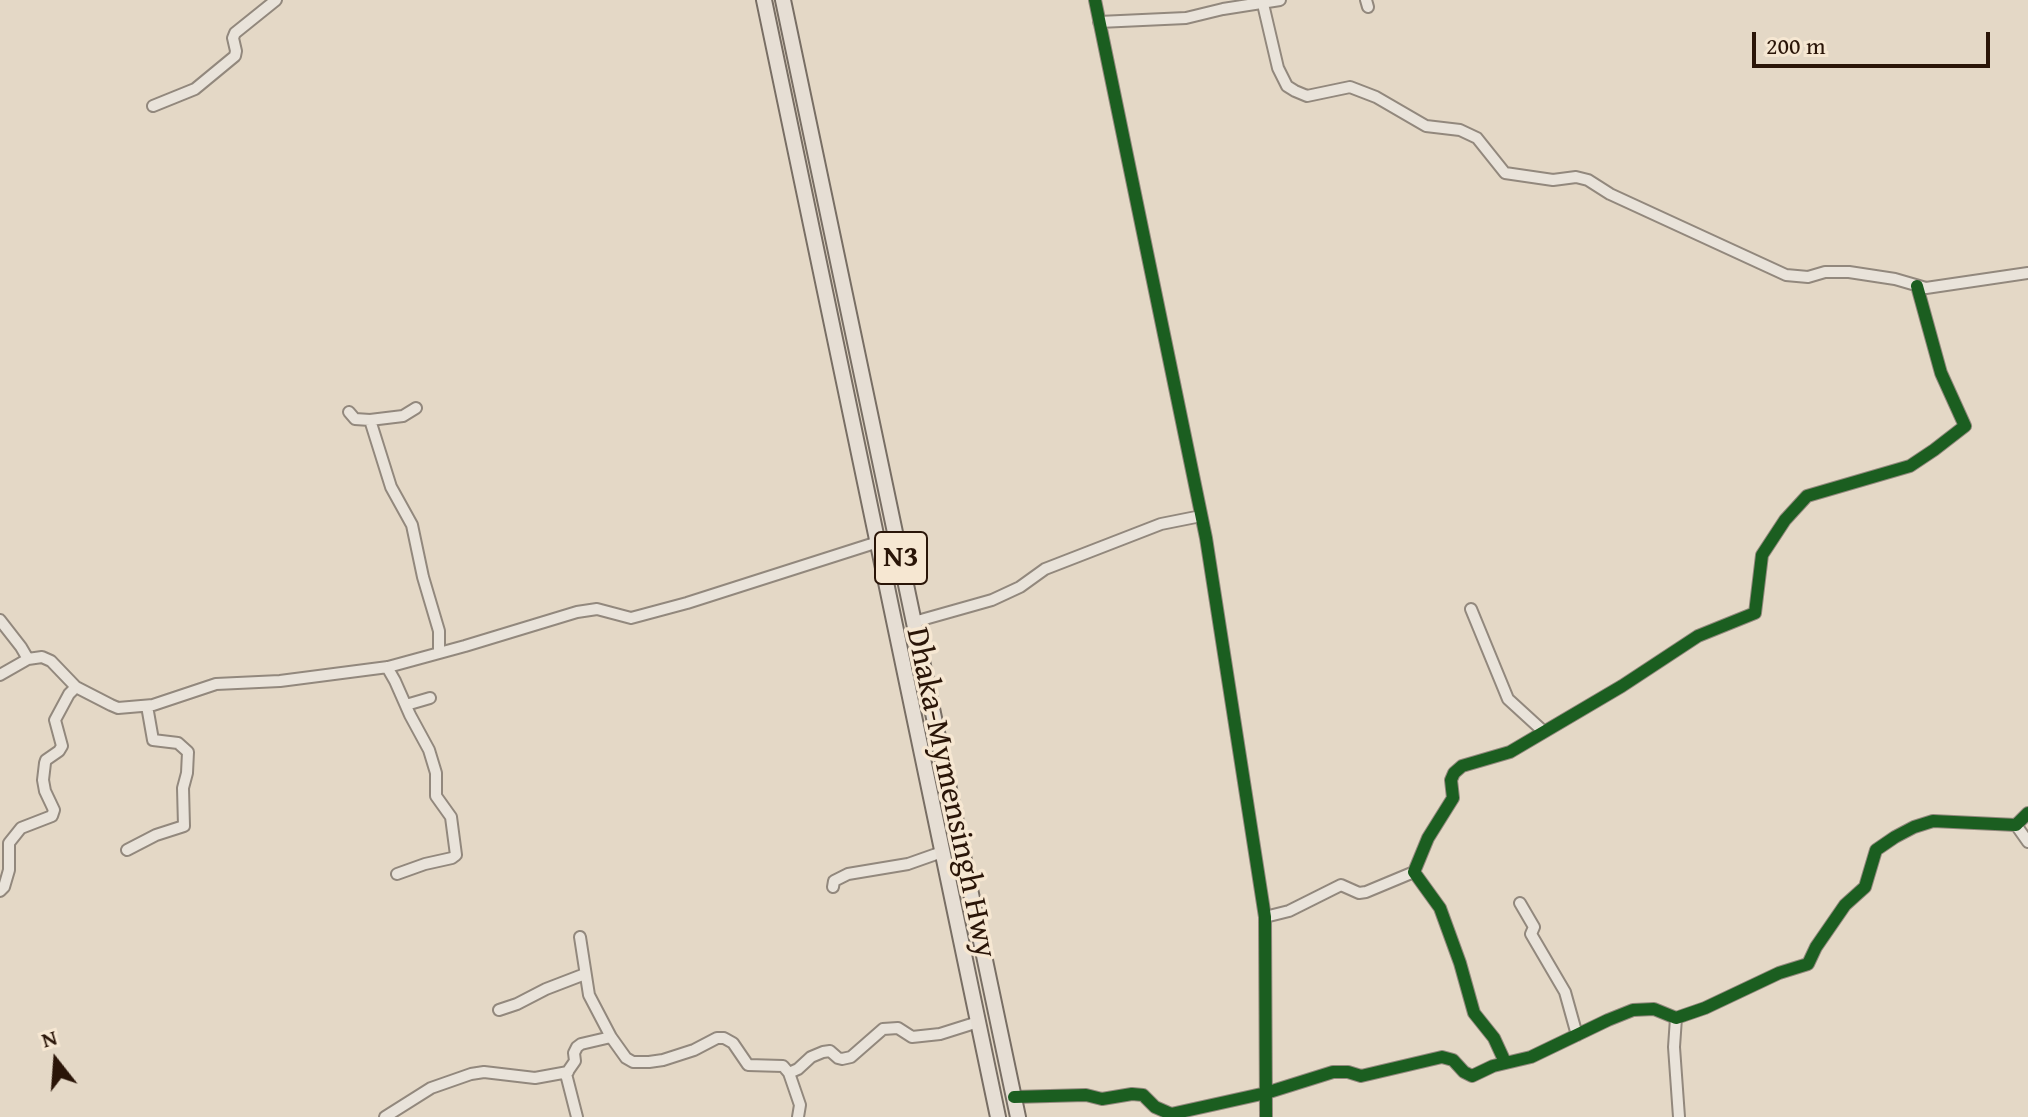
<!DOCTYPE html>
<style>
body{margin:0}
#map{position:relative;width:2028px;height:1117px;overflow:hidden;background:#e4d8c6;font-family:"Gentium Book Plus",serif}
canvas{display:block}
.north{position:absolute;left:16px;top:1021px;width:80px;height:80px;-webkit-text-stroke:6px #f6e7d2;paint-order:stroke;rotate:343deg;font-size:22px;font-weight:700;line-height:32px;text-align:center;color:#2a1508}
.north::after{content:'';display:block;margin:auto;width:28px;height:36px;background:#2a1508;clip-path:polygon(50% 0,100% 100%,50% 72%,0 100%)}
.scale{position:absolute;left:1752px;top:32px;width:238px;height:36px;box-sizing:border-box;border:4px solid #2a1508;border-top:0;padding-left:10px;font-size:24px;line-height:28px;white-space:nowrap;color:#2a1508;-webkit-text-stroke:6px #f6e7d2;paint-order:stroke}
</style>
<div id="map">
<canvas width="2028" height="1117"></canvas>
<div class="north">N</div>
<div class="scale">200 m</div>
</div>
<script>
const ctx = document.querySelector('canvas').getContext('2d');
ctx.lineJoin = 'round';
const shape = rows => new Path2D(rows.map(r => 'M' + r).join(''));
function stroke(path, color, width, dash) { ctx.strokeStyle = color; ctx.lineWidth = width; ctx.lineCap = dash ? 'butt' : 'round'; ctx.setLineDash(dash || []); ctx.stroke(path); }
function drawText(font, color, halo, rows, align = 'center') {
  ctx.font = font + ' "Gentium Book Plus",serif'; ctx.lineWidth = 7; ctx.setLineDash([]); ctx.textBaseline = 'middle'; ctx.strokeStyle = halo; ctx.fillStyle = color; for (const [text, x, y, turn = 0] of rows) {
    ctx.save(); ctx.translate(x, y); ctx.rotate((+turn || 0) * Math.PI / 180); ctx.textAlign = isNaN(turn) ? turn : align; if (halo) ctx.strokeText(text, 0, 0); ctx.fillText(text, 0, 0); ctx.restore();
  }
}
const minor = shape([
 [1095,0,1206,538,1265,917,1266,1117],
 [1259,0,1263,4,1278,68,1287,86,1295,91,1307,96,1350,87,1376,97,1426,126,1460,130,1477,138,1505,173,1553,180,1576,177,1588,180,1610,194,1786,275,1808,277,1825,272,1849,272,1895,279,1926,288,2028,273],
 [1366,0,1368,7],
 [1099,22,1186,18,1223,9,1280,0],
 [153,106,195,89,235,56,236,51,233,38,235,33,276,0],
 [349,412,355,419,370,420,391,487,412,525,423,577,439,631,439,653],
 [370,420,403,416,416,408],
 [1471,609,1508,699,1543,731],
 [0,620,21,647,28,659],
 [914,622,992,600,1020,587,1045,569,1161,524,1201,516],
 [387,667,395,681,410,715,429,750,436,773,436,796,451,817,456,855,452,858,425,864,397,874],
 [0,675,28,659,42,657,51,661,76,687,111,705,118,708,153,705,216,684,280,681,388,667,465,646,577,612,597,609,631,618,687,603,878,542],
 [406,705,430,698],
 [2016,825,2028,842],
 [127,850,156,835,184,826,183,788,187,773,188,752,178,743,153,740,147,706],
 [833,887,834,881,848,874,908,864,942,852],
 [0,891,4,887,9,870,9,843,21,828,52,816,54,810,45,791,43,780,45,763,46,760,59,751,62,746,55,720,69,694,76,687],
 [1520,903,1534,927,1531,934,1565,992,1577,1035],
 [1265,917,1289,911,1341,885,1359,893,1366,892,1414,872],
 [580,937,589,995,611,1037,626,1058,633,1062,649,1062,663,1060,694,1050,717,1038,724,1038,733,1043,748,1065,783,1066,789,1073,798,1069,811,1057,823,1052,830,1051,838,1058,842,1059,851,1057,883,1029,898,1028,912,1037,940,1034,978,1022],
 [499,1010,517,1004,546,989,585,974],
 [1676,1018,1674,1047,1679,1117],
 [1505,1062,1494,1038,1474,1013,1460,963,1440,908,1414,872,1428,838,1453,798,1451,780,1454,773,1462,766,1510,752,1622,686,1698,636,1755,613,1762,555,1785,520,1807,496,1910,466,1934,450,1965,426,1941,373,1917,286],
 [789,1073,800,1105,798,1117],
 [1014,1097,1086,1095,1102,1099,1132,1094,1143,1095,1155,1107,1171,1114,1266,1093,1333,1072,1348,1072,1361,1076,1442,1057,1453,1060,1464,1072,1472,1076,1493,1066,1531,1057,1608,1020,1633,1010,1654,1009,1676,1018,1705,1008,1779,973,1808,964,1816,947,1845,905,1865,887,1876,850,1895,837,1914,827,1933,821,2016,825,2028,813],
 [385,1117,431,1088,471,1074,484,1072,535,1078,568,1072],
 [577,1117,566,1074,575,1061,574,1053,577,1047,581,1044,611,1037]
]);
const highway = shape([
 [764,0,998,1117],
 [783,0,1018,1117]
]);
stroke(minor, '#92887d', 14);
stroke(highway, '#786e64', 18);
stroke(minor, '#e9e3da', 10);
stroke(highway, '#e6ded4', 14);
stroke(shape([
 [1095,0,1206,538,1265,917,1266,1117],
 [1505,1062,1494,1038,1474,1013,1460,963,1440,908,1414,872,1428,838,1453,798,1451,780,1454,773,1462,766,1510,752,1622,686,1698,636,1755,613,1762,555,1785,520,1807,496,1910,466,1934,450,1965,426,1941,373,1917,286],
 [1014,1097,1086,1095,1102,1099,1132,1094,1143,1095,1155,1107,1171,1114,1266,1093,1333,1072,1348,1072,1361,1076,1442,1057,1453,1060,1464,1072,1472,1076,1493,1066,1531,1057,1608,1020,1633,1010,1654,1009,1676,1018,1705,1008,1779,973,1808,964,1816,947,1845,905,1865,887,1876,850,1895,837,1914,827,1933,821,2016,825,2028,813]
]), '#1b5e20', 12);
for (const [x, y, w] of [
 [901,558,52]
]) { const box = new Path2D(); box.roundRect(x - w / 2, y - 26, w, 52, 6); ctx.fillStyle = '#f6e7d2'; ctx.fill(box); stroke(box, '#2a1508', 2); }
drawText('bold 30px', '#2a1508', null, [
 ["N3",901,558]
]);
drawText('32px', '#2a1508', '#f6e7d2', [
 ["Dhaka-Mymensingh Hwy",950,793,78]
]);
</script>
